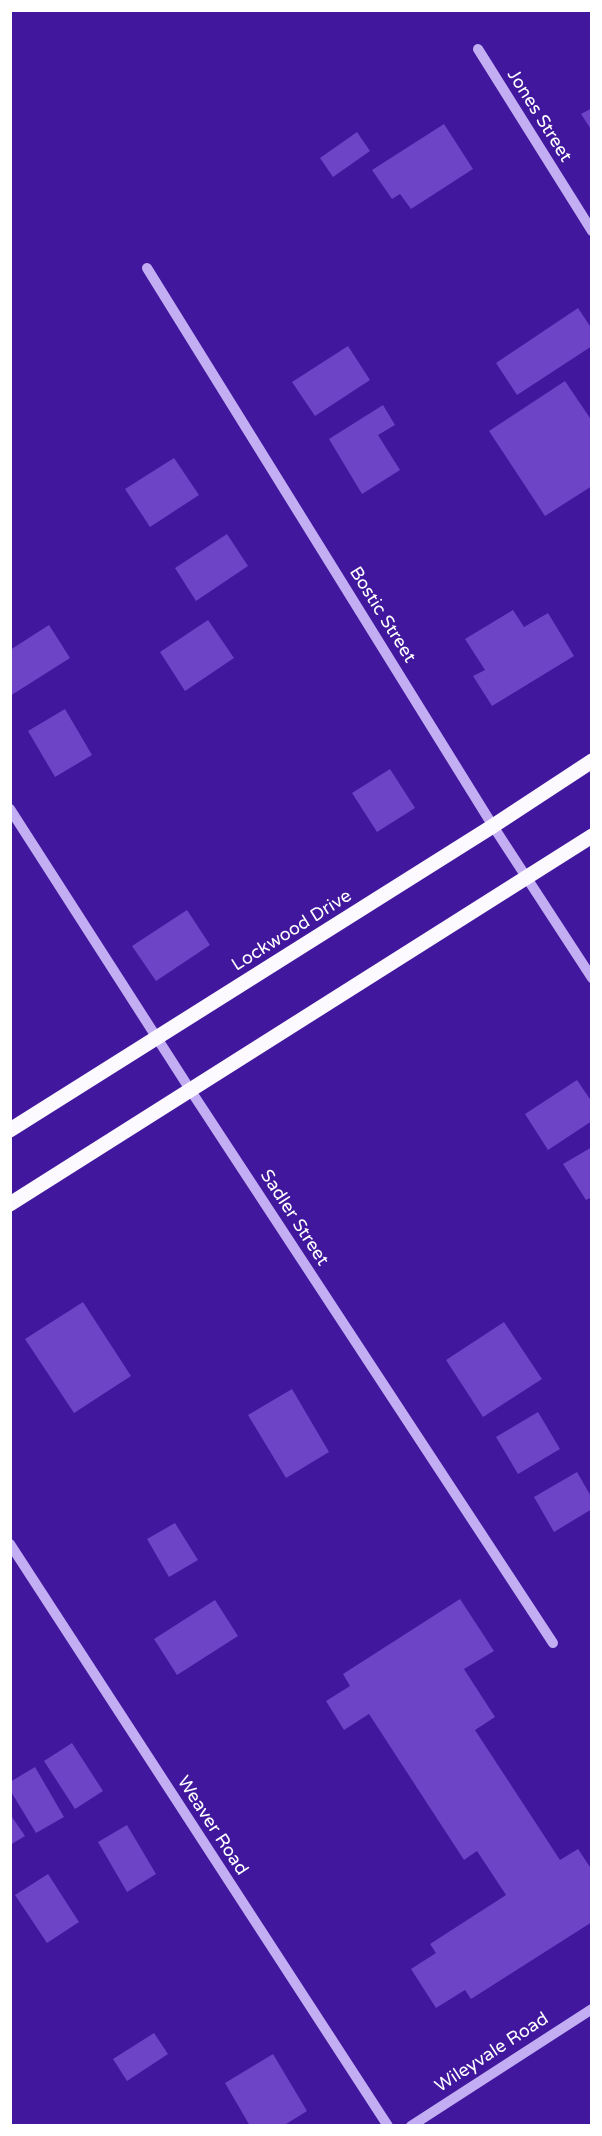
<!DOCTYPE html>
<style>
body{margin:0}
#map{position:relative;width:602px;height:2136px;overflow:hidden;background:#41179d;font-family:"Varela Round",sans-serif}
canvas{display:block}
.frame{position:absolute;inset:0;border:12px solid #fff;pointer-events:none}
</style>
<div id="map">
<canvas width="602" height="2136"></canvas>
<div class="frame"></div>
</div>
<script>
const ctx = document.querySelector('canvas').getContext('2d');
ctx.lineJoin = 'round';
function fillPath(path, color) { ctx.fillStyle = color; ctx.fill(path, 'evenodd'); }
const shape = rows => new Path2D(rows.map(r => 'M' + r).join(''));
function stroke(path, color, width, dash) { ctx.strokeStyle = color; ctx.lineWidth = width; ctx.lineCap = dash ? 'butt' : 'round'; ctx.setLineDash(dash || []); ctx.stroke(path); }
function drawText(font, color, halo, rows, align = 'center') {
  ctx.font = font + ' "Varela Round",sans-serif'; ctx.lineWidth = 4.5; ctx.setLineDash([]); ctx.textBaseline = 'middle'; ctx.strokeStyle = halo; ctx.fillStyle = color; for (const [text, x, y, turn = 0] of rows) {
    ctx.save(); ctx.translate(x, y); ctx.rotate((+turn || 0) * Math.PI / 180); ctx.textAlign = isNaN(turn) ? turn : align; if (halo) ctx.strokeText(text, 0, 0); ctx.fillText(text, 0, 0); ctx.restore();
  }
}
fillPath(shape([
 [592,108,592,131,581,114],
 [444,124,473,169,411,209,400,194,392,199,372,170],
 [357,132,370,151,333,177,320,158],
 [578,308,592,329,592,346,517,395,496,363],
 [348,346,370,380,315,416,292,382],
 [565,381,592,421,592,486,545,516,489,431],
 [383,405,395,425,378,435,400,470,362,494,329,439],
 [174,458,199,495,150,527,125,489],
 [227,534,248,566,196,601,175,568],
 [513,610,524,627,548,613,574,656,492,706,473,676,485,670,465,639],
 [208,620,234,658,185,691,160,652],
 [49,625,70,658,10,696,10,650],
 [65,709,92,755,55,777,28,731],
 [390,769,415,808,377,832,352,793],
 [187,910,210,945,156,981,132,946],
 [577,1080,592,1102,592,1121,548,1150,525,1114],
 [592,1147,592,1197,586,1200,563,1164],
 [83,1302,131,1376,74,1413,25,1339],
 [504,1322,542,1379,483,1417,446,1360],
 [292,1389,329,1452,286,1478,248,1415],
 [538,1412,560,1449,518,1474,496,1437],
 [577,1472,592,1498,592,1509,554,1532,534,1497],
 [175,1523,198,1560,169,1577,147,1539],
 [460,1599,494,1651,464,1669,495,1717,475,1730,560,1860,578,1849,592,1870,592,1922,471,1999,465,1990,436,2008,411,1969,436,1953,430,1944,506,1895,477,1851,464,1860,369,1714,344,1730,326,1701,350,1686,343,1674],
 [215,1600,238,1636,177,1675,154,1639],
 [72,1743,103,1791,75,1809,44,1761],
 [35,1767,64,1817,36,1833,10,1790,10,1782],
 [10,1814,25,1836,10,1845],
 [127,1825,156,1874,127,1892,98,1842],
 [48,1874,79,1922,47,1943,15,1895],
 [154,2033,168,2054,127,2081,113,2059],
 [273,2054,307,2111,283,2126,250,2126,225,2083]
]), '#6c44c5');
stroke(shape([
 [478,49,592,231],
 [147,268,493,826,592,978],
 [10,809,191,1091,553,1643],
 [10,1544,388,2126],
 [411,2126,592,2009]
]), '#c3aef3', 10);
stroke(shape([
 [10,1130,493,826,592,761],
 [10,1204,592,836]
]), '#fcf9ff', 15);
drawText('18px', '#fff', '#41179d', [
 ["Jones Street",539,116,58],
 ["Bostic Street",382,615,58],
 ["Lockwood Drive",292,931,-32],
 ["Sadler Street",294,1218,57],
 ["Weaver Road",212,1826,57],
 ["Wileyvale Road",492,2053,-33]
]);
</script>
